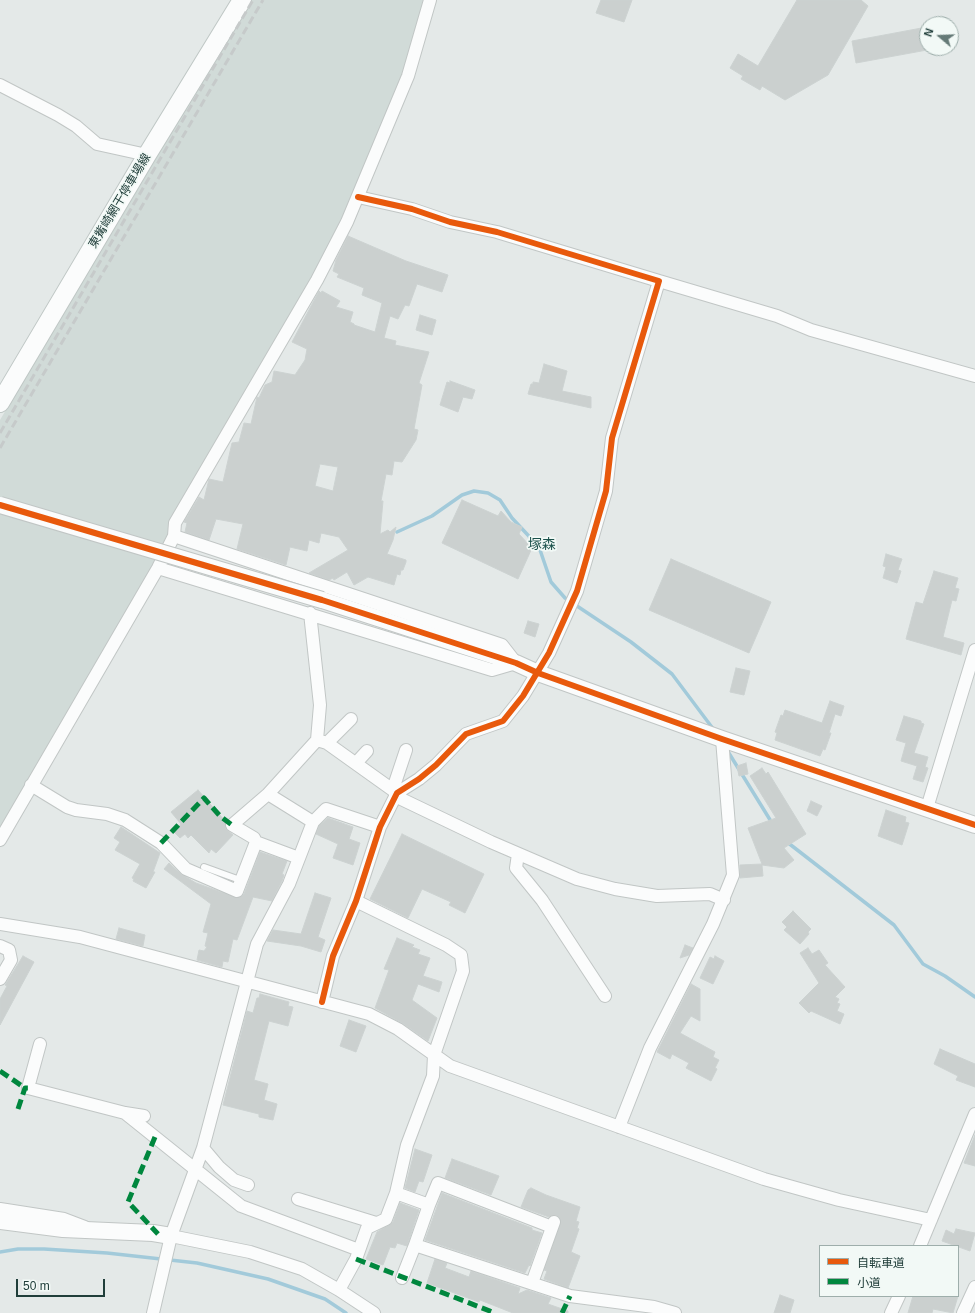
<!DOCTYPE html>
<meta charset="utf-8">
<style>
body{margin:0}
#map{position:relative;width:975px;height:1313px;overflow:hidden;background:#e4e9e8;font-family:Helvetica,"Noto Sans JP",sans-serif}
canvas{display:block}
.legend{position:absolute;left:819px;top:1245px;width:140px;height:52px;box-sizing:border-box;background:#f2f9f6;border:1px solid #9eaeab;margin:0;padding:5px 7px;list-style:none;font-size:12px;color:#203e3a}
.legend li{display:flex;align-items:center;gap:8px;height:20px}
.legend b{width:20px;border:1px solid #9eaeab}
.north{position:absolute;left:919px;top:16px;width:40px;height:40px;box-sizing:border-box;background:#f2f9f6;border:1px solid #9eaeab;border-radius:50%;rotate:289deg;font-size:11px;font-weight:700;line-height:16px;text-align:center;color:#203e3a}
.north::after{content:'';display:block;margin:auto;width:14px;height:18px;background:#657a77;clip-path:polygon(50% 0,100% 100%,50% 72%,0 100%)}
.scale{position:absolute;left:16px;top:1279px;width:89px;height:18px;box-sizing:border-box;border:2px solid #203e3a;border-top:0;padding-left:5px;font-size:12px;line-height:14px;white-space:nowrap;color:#203e3a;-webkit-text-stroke:3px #f2f9f6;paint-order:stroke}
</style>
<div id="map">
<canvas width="975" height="1313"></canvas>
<ul class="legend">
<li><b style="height:5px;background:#e8590c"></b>自転車道</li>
<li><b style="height:5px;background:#00873e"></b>小道</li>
</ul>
<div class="north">N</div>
<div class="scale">50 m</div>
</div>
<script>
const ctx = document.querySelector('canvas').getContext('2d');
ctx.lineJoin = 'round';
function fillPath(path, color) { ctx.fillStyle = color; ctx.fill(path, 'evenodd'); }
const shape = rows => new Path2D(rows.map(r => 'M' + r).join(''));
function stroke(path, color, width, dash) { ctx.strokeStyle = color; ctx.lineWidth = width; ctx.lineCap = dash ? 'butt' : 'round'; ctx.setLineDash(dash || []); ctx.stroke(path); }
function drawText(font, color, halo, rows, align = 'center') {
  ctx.font = font + ' Helvetica,"Noto Sans JP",sans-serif'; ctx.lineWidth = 3.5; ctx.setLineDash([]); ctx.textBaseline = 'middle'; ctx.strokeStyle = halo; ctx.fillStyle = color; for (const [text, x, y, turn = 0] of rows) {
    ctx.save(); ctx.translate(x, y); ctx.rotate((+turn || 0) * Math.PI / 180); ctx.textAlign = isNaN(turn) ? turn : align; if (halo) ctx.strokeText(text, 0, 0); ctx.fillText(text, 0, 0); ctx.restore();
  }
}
fillPath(shape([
 [248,0,423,0,407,64,356,192,293,317,147,580,87,678,0,828,0,420]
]), '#d1dbd8');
stroke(shape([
 [397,532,432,516,462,495,474,491,488,493,500,500,512,518,539,547,551,582,565,598,631,642,672,674,714,730],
 [727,750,772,823],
 [787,842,894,925,923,964,945,976,975,997],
 [0,1252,18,1249,44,1249,107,1253,197,1263,268,1279,325,1299,346,1313]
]), '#a2cada', 3.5);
const building = shape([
 [601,0,632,0,624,22,596,13,601,0],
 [797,0,861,0,868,6,828,75,785,100,762,86,760,90,741,79,743,76,730,68,738,54,758,66,797,0],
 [927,27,927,50,856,63,852,41,927,27],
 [348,236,406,261,448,275,442,292,417,284,409,306,405,305,398,319,390,316,384,338,396,341,395,345,429,352,419,383,422,385,414,429,418,430,416,440,402,462,394,461,392,475,386,474,381,501,383,501,380,534,388,530,390,532,396,527,393,540,387,554,406,560,406,562,403,570,401,570,400,575,397,574,394,585,368,577,354,585,347,572,334,580,333,578,329,580,309,573,348,550,339,537,321,533,319,543,309,540,307,551,290,547,286,565,237,549,243,524,216,519,209,540,185,532,187,523,184,522,199,497,204,500,209,479,223,482,232,443,239,442,244,423,251,424,257,397,259,398,265,385,272,382,274,371,295,375,305,360,307,349,292,342,319,291,321,293,322,291,340,301,336,307,353,312,350,322,354,324,354,325,375,332,382,303,362,295,364,288,337,277,339,274,333,271,336,260,348,236],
 [320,464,338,467,333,491,315,486,320,464],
 [420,315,436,320,432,335,416,330,420,315],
 [544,364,567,371,562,391,591,397,591,408,528,394,531,384,533,384,533,382,539,383,544,364],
 [450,381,475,390,472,399,463,397,458,412,440,405,447,382,450,383,450,381],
 [462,500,498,516,501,511,511,522,522,527,519,534,532,548,518,579,442,543,462,500],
 [886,554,902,559,898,570,901,571,897,583,883,578,886,567,883,566,886,554],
 [671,559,771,602,749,653,649,610,671,559],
 [934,571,958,578,955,588,959,589,956,601,952,600,943,637,964,643,961,655,906,639,916,602,923,604,934,571],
 [528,621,539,624,535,637,524,633,528,621],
 [736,668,750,671,744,695,730,692,736,668],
 [830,701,844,706,841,716,835,714,829,733,831,733,825,750,823,749,820,756,775,740,777,733,775,732,781,715,783,716,785,710,822,723,830,701],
 [904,716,921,721,921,723,924,724,914,753,928,757,925,767,928,768,923,782,913,779,917,766,901,761,906,743,896,740,904,716],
 [746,763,748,774,739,776,737,766,746,763],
 [762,768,766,774,768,772,806,834,784,848,794,860,784,868,762,865,763,876,740,878,740,865,762,864,748,828,776,818,750,776,762,768],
 [198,790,225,821,226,829,233,835,216,853,211,849,209,853,191,835,188,838,185,834,180,838,173,831,181,824,171,812,198,790],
 [811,801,822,806,817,816,807,811,811,801],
 [886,810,906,817,905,822,909,823,902,845,878,836,886,810],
 [328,818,353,827,349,839,360,843,353,865,333,858,338,844,316,834,319,826,328,818],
 [121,827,160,853,153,872,155,872,146,888,133,881,134,879,132,878,140,864,115,850,120,842,114,838,121,827],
 [402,834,484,874,465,913,449,905,451,902,422,889,408,918,370,899,402,834],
 [260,852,287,861,282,874,284,875,282,881,272,901,253,897,237,940,233,939,228,962,223,961,222,967,197,960,199,950,204,951,207,947,205,946,208,933,203,932,211,904,164,869,169,863,181,874,196,883,238,898,244,894,260,852],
 [315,893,331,898,318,937,325,940,321,952,301,946,267,941,273,930,301,934,315,893],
 [793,911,811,929,808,932,809,934,800,944,784,930,787,927,782,922,793,911],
 [119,928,145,935,143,946,116,939,119,928],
 [397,938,414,945,412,947,420,950,418,954,430,958,423,976,442,982,439,992,418,984,412,1000,437,1018,428,1041,402,1023,375,1008,389,970,384,969,397,938],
 [685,945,693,948,689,955,680,958,685,945],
 [808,948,812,954,819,950,828,963,825,965,845,987,835,997,839,999,837,1003,840,1004,837,1011,844,1014,840,1024,811,1011,809,1013,799,1003,819,983,800,953,808,948],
 [23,956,34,962,0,1025,0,999,7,986,5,985,23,956],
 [715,956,724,961,713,984,700,978,710,957,714,959,715,956],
 [691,984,700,989,700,1021,691,1016,680,1033,715,1052,713,1057,719,1060,715,1068,717,1069,711,1081,686,1068,689,1063,672,1054,670,1059,657,1052,691,984],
 [260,994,289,1002,288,1006,293,1007,288,1026,269,1021,254,1080,268,1084,264,1100,277,1104,273,1120,259,1117,259,1114,223,1105,247,1011,253,1013,257,998,259,998,260,994],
 [349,1020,366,1026,356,1052,340,1046,349,1020],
 [940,1049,975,1064,975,1087,956,1080,958,1076,934,1064,940,1049],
 [975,1135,975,1166,964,1163,975,1135],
 [415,1149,432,1155,423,1182,419,1181,415,1192,405,1188,415,1149],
 [452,1159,499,1176,491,1195,445,1178,452,1159],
 [531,1188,546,1195,580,1207,576,1221,579,1222,577,1228,579,1229,571,1252,580,1256,568,1288,544,1279,547,1271,544,1270,561,1221,556,1215,549,1217,521,1207,528,1190,531,1188],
 [442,1193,532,1228,532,1230,542,1233,530,1266,529,1265,525,1273,425,1240,442,1193],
 [400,1203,419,1210,407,1246,397,1243,395,1248,390,1247,383,1265,366,1259,377,1232,393,1222,400,1203],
 [956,1229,975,1233,970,1251,942,1241,946,1230,954,1234,956,1229],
 [435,1259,447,1263,445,1268,469,1277,471,1271,520,1288,518,1294,527,1290,551,1298,548,1304,568,1311,568,1313,513,1313,480,1300,479,1302,427,1283,435,1259],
 [780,1295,794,1300,790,1313,774,1313,780,1295],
 [913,1296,958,1296,953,1313,933,1309,932,1313,908,1313,913,1296]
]);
fillPath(building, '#cbd0cf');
stroke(building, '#ccd2d1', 1);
const service = shape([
 [204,867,240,880]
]);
const minor = shape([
 [0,85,58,115,76,126,97,144,147,155],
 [659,281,777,316,811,330,975,376],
 [158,568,492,670,516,663,502,645,174,536],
 [317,740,327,743,397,793],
 [327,743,351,719],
 [356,763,367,751],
 [31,785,67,807,76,810,107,814,125,820,161,843,186,869,237,891,256,842,299,858],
 [393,789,406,750],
 [268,794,313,822],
 [395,796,491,842,577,879,615,889,657,896,710,894,724,900],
 [927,808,975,650],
 [0,840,158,568,174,536,175,523,317,280,347,222,408,76,430,0],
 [256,842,254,838,232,825,268,794,317,740,320,705,310,613],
 [518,854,516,868,542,900,605,996],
 [0,924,80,937,369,1014,398,1029,450,1066,764,1179,839,1200,931,1220],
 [0,946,9,950,11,960,0,979],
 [322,1002,333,956,356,901,380,827,397,793,419,779,436,765,466,734,503,721,523,696,549,653,577,591,606,491,612,438,659,281,497,232,450,222,412,209,358,197],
 [40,1044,28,1088,125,1113,144,1116],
 [125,1113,241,1206,359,1250],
 [619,1127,650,1048,713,924,733,875,722,739],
 [203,1148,219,1167,234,1180,248,1185],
 [396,1193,429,1205,415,1245,570,1296,654,1307,675,1313],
 [298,1199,376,1223],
 [429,1205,438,1183,552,1227],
 [0,1209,64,1219,85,1227],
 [171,1236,250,1252,302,1269,339,1290,374,1313],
 [920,1246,975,1114],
 [402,1278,415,1245],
 [532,1283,554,1222],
 [339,1290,356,1259,367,1228,386,1219,396,1193,407,1145,433,1076,434,1055,463,971,461,955,446,945,356,901],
 [153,1313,171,1236,203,1148,257,944,289,884,313,822,326,809,380,827],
 [891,1313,899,1296],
 [963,1313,975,1287]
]);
const tertiary = shape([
 [322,600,516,663,538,673,722,739,975,825],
 [0,1221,63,1229,153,1233,171,1236]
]);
const secondary = shape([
 [0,403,147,155,242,0]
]);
stroke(service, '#c1c6c5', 8);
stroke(minor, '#c1c6c5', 14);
stroke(tertiary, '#c1c6c5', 18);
stroke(secondary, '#bfc7c5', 20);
stroke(service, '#fbfcfc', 6);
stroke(minor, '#fbfcfc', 12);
stroke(tertiary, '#fbfcfc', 16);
stroke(secondary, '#fbfcfc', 18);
stroke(shape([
 [0,433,253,0],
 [0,448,263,0]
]), '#c6caca', 3, [8, 4]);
const tertiaryBridge = shape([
 [0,505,322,600]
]);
stroke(tertiaryBridge, '#c1c6c5', 18, []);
stroke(tertiaryBridge, '#fbfcfc', 16);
stroke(shape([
 [161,843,204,798,220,816,232,825],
 [0,1071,25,1088],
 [18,1109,25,1088,28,1088],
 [155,1137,128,1202,158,1234],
 [356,1259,495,1313],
 [562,1313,570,1296]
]), '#00873e', 5, [10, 5]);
stroke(shape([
 [0,505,322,600,516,663,538,673,722,739,975,825],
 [322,1002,333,956,356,901,380,827,397,793,419,779,436,765,466,734,503,721,523,696,549,653,577,591,606,491,612,438,659,281,497,232,450,222,412,209,358,197]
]), '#e8590c', 6);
drawText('12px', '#203e3a', '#f2f9f6', [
 ["東觜崎網干停車場線",120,201,-59]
]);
drawText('14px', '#1b514b', '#f2f9f6', [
 ["塚森",542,545]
]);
</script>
